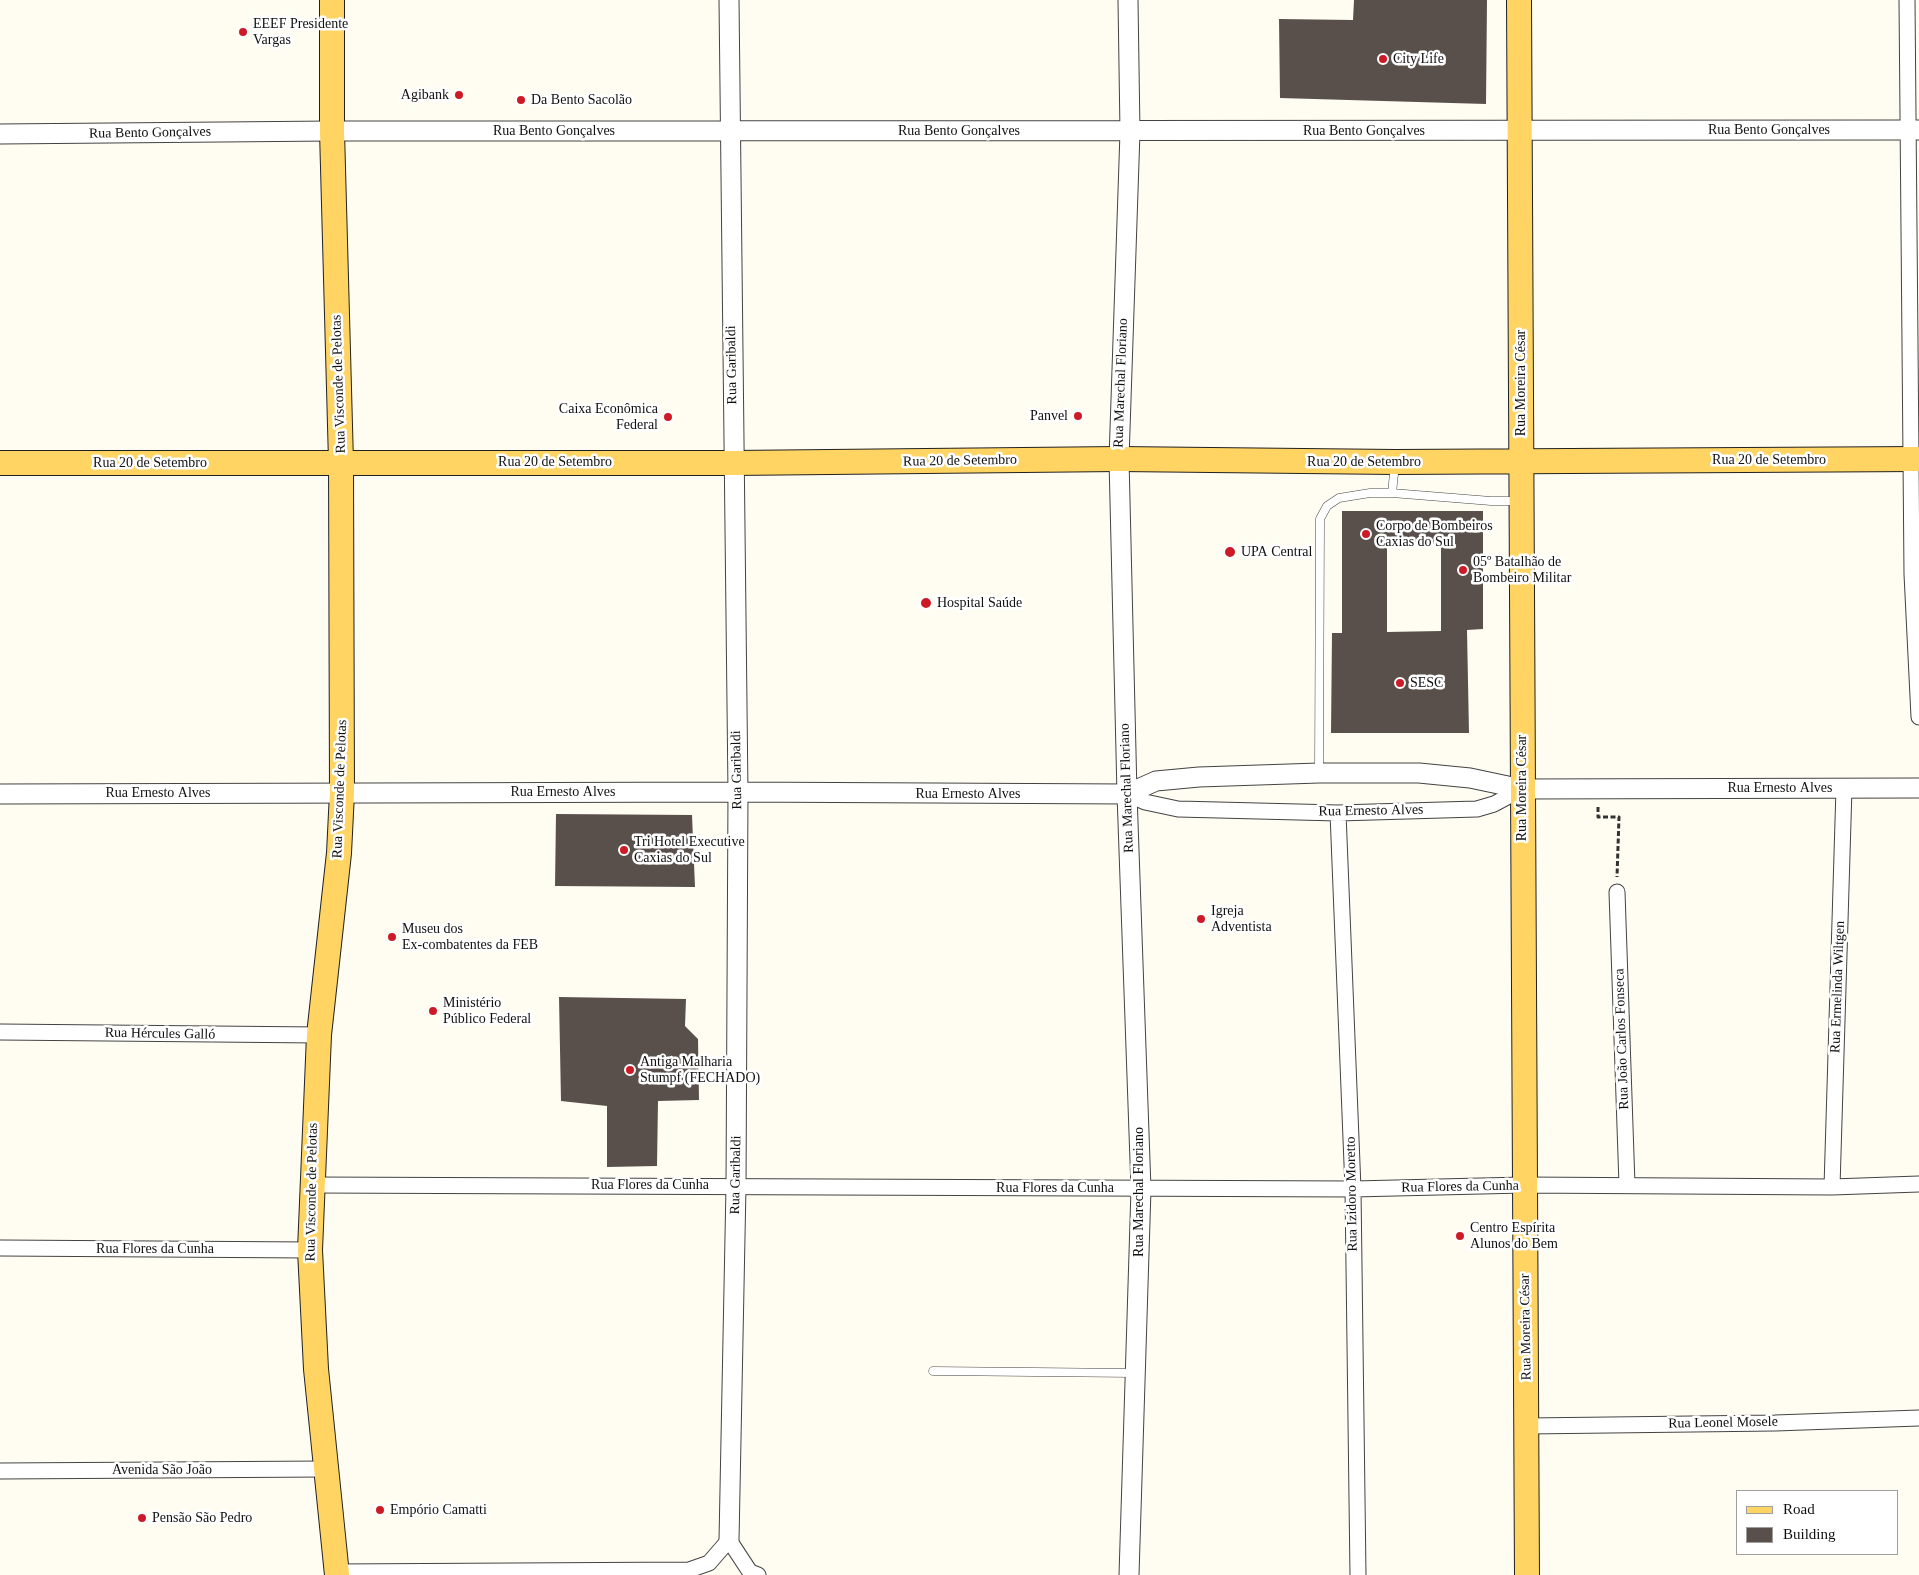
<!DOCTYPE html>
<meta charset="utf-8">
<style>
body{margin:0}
#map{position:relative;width:1919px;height:1575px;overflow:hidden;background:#fffcf2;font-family:Georgia,serif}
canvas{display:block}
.legend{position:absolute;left:1736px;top:1490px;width:162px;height:65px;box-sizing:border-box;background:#fff;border:1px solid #9f9f9f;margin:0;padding:6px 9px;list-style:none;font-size:15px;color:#101010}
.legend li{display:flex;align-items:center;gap:10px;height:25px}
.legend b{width:25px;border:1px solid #9f9f9f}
</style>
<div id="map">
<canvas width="1919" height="1575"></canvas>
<ul class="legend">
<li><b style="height:6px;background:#ffd462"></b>Road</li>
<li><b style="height:14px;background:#59504b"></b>Building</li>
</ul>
</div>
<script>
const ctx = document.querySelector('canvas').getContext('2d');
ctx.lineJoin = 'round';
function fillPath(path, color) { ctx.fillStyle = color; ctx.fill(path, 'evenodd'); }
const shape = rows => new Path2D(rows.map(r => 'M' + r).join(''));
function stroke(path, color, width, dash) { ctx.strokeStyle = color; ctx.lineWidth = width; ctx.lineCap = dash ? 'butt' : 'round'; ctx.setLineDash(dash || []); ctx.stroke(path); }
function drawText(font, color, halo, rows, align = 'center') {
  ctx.font = font + ' Georgia,serif'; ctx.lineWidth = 5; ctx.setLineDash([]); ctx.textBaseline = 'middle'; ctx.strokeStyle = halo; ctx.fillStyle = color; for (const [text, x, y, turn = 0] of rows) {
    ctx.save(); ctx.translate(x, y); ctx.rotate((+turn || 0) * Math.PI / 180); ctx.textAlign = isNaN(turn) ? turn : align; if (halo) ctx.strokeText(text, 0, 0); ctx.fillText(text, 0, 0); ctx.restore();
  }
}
fillPath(shape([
 [1354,0,1487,0,1486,104,1280,98,1279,19,1353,20],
 [1342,511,1483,511,1483,629,1467,630,1469,733,1331,733,1332,633,1342,633],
 [1387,543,1441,544,1441,631,1387,632],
 [556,814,692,815,695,887,555,886],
 [559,997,686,999,685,1026,698,1039,699,1100,658,1101,657,1166,607,1167,607,1106,561,1101]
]), '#59504b');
const service = shape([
 [1392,493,1491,501,1520,501],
 [1319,773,1320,519,1327,506,1339,498,1370,493,1392,493,1395,464],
 [933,1371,1134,1373]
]);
const minor = shape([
 [1907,0,1912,574,1919,717],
 [1127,794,1145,802,1178,809,1338,813,1477,809,1494,804,1522,789],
 [1338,813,1353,1189,1358,1575],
 [1617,892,1627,1185],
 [0,1032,319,1035],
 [311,1185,1353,1189,1524,1185,1832,1187,1919,1184],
 [1832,1187,1844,788],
 [0,1248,310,1250],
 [1527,1426,1775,1423,1919,1418],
 [0,1471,325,1469],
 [337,1572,689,1570,709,1563,729,1540,750,1572,758,1575]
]);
const tertiary = shape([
 [729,0,738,792,736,1186,729,1540],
 [1128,0,1130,132,1119,459,1127,794,1141,1189,1129,1575],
 [0,134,332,131,1919,130],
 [0,794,738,792,1127,794,1156,781,1199,777,1319,773,1419,773,1470,778,1522,789,1919,788]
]);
const primary = shape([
 [332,0,332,131,341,462,342,793,339,853,319,1035,310,1250,316,1369,337,1575],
 [1519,0,1527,1575],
 [0,463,733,463,1119,459,1395,462,1919,459]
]);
stroke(service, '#434343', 9);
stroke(minor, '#434343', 17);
stroke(tertiary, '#434343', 21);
stroke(primary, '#212121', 26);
stroke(shape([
 [1598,807,1598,817,1619,817,1617,877]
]), '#323232', 3, [5, 2.5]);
stroke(service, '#fff', 8);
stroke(minor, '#fff', 15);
stroke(tertiary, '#fff', 19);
stroke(primary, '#ffd462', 24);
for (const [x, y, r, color] of [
 [243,32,5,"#cd1a27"],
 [1383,59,5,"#cd1a27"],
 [459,95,5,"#cd1a27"],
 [521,100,5,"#cd1a27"],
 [1078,416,5,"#cd1a27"],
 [668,417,5,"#cd1a27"],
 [1366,534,5,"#cd1a27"],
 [1230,552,6,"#cd1a27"],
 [1463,570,5,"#cd1a27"],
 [926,603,6,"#cd1a27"],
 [1400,683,5,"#cd1a27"],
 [624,850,5,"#cd1a27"],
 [1201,919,5,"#cd1a27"],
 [392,937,5,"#cd1a27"],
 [433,1011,5,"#cd1a27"],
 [630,1070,5,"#cd1a27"],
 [1460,1236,5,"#cd1a27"],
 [380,1510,5,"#cd1a27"],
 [142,1518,5,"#cd1a27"]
]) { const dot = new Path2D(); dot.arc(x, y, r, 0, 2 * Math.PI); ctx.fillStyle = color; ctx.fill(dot); stroke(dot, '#fff', 2); }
drawText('14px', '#101010', '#fff', [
 ["EEEF Presidente",253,24],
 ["Vargas",253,40],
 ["City Life",1393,59],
 ["Agibank",449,95,"right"],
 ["Da Bento Sacolão",531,100],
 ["Caixa Econômica",658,409,"right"],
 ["Federal",658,425,"right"],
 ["Panvel",1068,416,"right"],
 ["Corpo de Bombeiros",1376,526],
 ["Caxias do Sul",1376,542],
 ["UPA Central",1241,552],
 ["05º Batalhão de",1473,562],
 ["Bombeiro Militar",1473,578],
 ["Hospital Saúde",937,603],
 ["SESC",1410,683],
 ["Tri Hotel Executive",634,842],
 ["Caxias do Sul",634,858],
 ["Igreja",1211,911],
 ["Adventista",1211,927],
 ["Museu dos",402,929],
 ["Ex-combatentes da FEB",402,945],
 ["Ministério",443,1003],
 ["Público Federal",443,1019],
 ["Antiga Malharia",640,1062],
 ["Stumpf (FECHADO)",640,1078],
 ["Centro Espírita",1470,1228],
 ["Alunos do Bem",1470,1244],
 ["Empório Camatti",390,1510],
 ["Pensão São Pedro",152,1518]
], 'left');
drawText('14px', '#101010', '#fff', [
 ["Rua Bento Gonçalves",1769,130],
 ["Rua Bento Gonçalves",554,131],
 ["Rua Bento Gonçalves",959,131],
 ["Rua Bento Gonçalves",1364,131],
 ["Rua Bento Gonçalves",150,133,-1],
 ["Rua Garibaldi",732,365,-91],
 ["Rua Marechal Floriano",1121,383,-88],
 ["Rua Moreira César",1521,383,-90],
 ["Rua Visconde de Pelotas",339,384,-92],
 ["Rua 20 de Setembro",1769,460],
 ["Rua 20 de Setembro",960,461,-1],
 ["Rua 20 de Setembro",555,462],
 ["Rua 20 de Setembro",1364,462],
 ["Rua 20 de Setembro",150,463],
 ["Rua Garibaldi",737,770,-91],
 ["Rua Marechal Floriano",1127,788,-92],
 ["Rua Moreira César",1522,788,-90],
 ["Rua Ernesto Alves",1780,788],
 ["Rua Visconde de Pelotas",340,789,-88],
 ["Rua Ernesto Alves",563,792],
 ["Rua Ernesto Alves",158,793],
 ["Rua Ernesto Alves",968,794],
 ["Rua Ernesto Alves",1371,811,-1],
 ["Rua Ermelinda Wiltgen",1838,987,-88],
 ["Rua Hércules Galló",160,1034,1],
 ["Rua João Carlos Fonseca",1622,1039,-92],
 ["Rua Garibaldi",736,1175,-89],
 ["Rua Flores da Cunha",650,1185],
 ["Rua Flores da Cunha",1460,1187,-1],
 ["Rua Flores da Cunha",1055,1188],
 ["Rua Visconde de Pelotas",312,1192,-89],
 ["Rua Marechal Floriano",1139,1192,-90],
 ["Rua Izidoro Moretto",1352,1194,-91],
 ["Rua Flores da Cunha",155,1249],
 ["Rua Moreira César",1526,1327,-91],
 ["Rua Leonel Mosele",1723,1423,-1],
 ["Avenida São João",162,1470]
]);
</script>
